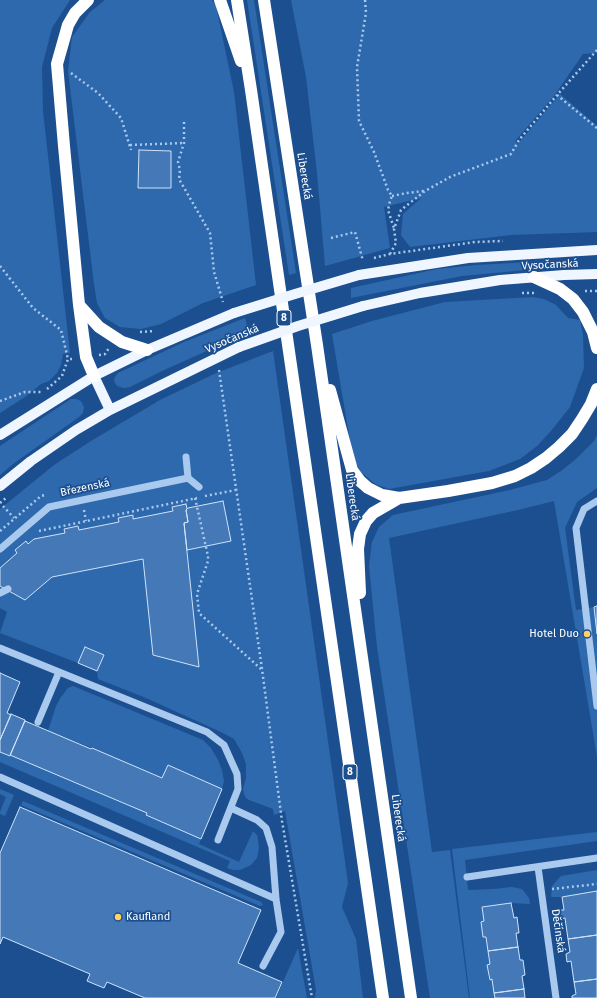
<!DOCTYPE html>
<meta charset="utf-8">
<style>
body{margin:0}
canvas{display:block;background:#1b4f8f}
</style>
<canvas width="597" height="998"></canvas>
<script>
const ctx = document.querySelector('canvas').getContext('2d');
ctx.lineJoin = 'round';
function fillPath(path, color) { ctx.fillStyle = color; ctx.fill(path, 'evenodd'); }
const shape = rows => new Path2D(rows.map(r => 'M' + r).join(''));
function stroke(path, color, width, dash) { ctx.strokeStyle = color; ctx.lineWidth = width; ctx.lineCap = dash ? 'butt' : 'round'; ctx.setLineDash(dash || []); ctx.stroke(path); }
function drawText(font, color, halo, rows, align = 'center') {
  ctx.font = font + ' "Fira Sans",sans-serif'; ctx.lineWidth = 3.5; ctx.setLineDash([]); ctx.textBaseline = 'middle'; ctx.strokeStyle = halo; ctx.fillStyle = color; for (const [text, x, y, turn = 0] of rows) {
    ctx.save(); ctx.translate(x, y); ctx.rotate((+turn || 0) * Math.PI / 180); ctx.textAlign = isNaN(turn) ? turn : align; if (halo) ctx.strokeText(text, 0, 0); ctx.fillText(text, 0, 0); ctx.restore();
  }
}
fillPath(shape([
 [0,0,70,0,52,28,42,67,43,111,70,353,63,354,61,365,57,373,49,381,41,384,25,397,0,413],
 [105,0,212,0,216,6,234,92,256,285,203,303,161,324,141,329,120,327,105,318,97,303,94,284,68,71,72,37,90,12],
 [139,151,171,151,171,188,138,188],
 [247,0,254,0,296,273,289,275],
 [291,0,597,0,597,53,583,54,554,96,515,141,518,144,560,94,597,126,597,232,511,235,410,247,401,235,403,214,421,198,384,207,390,248,325,266,317,173,306,77],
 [569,260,568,266,462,276,351,298,351,288,437,269,476,265],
 [533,297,544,299,556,305,568,318,580,320,583,335,584,368,570,407,551,431,537,446,520,459,489,471,389,489,375,484,361,472,353,458,332,334,372,321,445,302],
 [245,318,249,332,162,371,130,387,124,388,117,386,114,381,115,377,118,373,184,342],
 [273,351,348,883,342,907,356,939,363,998,315,998,316,990,285,811,274,815,273,809,249,800,246,798,244,794,243,789,246,778,246,764,242,753,234,739,223,733,146,698,98,679,97,671,104,655,85,647,78,663,0,633,7,612,0,608,0,586,25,600,52,577,143,559,153,655,199,667,187,550,231,541,223,501,187,509,186,504,172,507,173,511,133,519,132,515,118,518,119,522,79,530,78,526,64,529,65,533,35,539,28,544,26,541,15,550,17,553,0,568,0,509,54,465,91,441,160,400,214,374],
 [71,399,76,399,81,401,84,407,83,413,79,417,13,464,0,475,0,446],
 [597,435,597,488,577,502,565,528,576,610,594,607,597,634,597,757,554,501,518,510,389,538,432,852,450,850,469,998,430,998,377,647,369,566,372,542,379,527,393,515,510,490,547,480,561,471,576,459,594,441],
 [73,686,203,740,211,748,218,760,222,770,224,781,222,789,168,766,162,778,92,748,48,731,56,706,61,697,68,688],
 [0,752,10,756,10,755,147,813,147,815,201,839,199,844,239,862,253,831,257,835,258,840,259,848,257,858,251,865,240,870,233,870,227,868,230,861,0,762],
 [0,789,14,795,5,816,0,814,0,812,6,797,0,794],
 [23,801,261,902,263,905,260,906,21,805],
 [597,832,597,841,465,860,468,890,494,889,512,887,522,889,529,898,530,904,511,903,482,907,484,921,481,923,483,937,486,937,490,964,487,965,489,980,492,979,495,998,470,998,452,849],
 [597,870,597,891,562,897,551,897,552,886,561,876],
 [298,948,307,998,276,998]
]), '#2e69ad');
const building = shape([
 [139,150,171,151,171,188,138,188,139,150],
 [223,501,231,541,187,550,184,523,188,522,186,510,188,508,223,501],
 [186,504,187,509,186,510,188,522,184,523,199,667,153,655,143,559,52,577,25,600,0,586,0,568,17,553,15,550,26,541,28,544,34,539,65,533,64,529,78,526,79,530,119,522,118,518,133,515,133,519,173,511,172,507,186,504],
 [597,606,597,634,594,607,597,606],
 [85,647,104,655,97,671,78,663,85,647],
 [0,673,20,682,7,713,11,715,0,740,0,673],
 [11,714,25,720,10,756,0,752,0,740,11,714],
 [25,721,91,749,92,748,162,778,168,765,222,789,201,839,146,815,147,813,10,755,25,721],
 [20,807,261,910,238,963,282,982,275,998,145,998,107,982,104,988,87,981,90,974,3,937,0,944,0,853,20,807],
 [597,891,597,935,568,939,565,918,561,919,559,910,564,910,562,897,597,891],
 [511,903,514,918,517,917,519,933,516,933,518,947,488,951,486,937,483,937,481,922,484,921,482,907,511,903],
 [597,935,597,979,574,982,571,961,567,962,566,954,570,952,568,939,597,935],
 [518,947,520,960,523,960,525,975,522,976,524,989,494,993,492,979,490,980,487,965,490,964,488,951,518,947],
 [597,979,597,998,572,998,572,996,576,994,574,982,597,979],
 [524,989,525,998,495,998,494,993,524,989]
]);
fillPath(building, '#4478b7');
stroke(building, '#cfe3fa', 1);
stroke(shape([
 [365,0,366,13,357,67,359,121,374,152,388,190,392,196,390,201,388,210,394,228],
 [597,50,557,95,597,128],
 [71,73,98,93,121,118,131,150],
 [184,122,184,143,178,162,180,170,179,179,210,233,214,272,223,302],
 [130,145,184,143],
 [392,196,407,193,424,191],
 [331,238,355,232,363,261],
 [390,254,396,243,394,229,401,210,425,191,450,177,511,154,519,140,557,95],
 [374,258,390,254,475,242,503,241],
 [0,266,33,308,61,330,68,359],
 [585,291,597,291],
 [522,293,535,293],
 [140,332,155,331],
 [99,355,105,354,109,348],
 [219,370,262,669,282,821,312,998],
 [47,389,62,376,68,359,72,359],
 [0,401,25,392,43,392],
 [205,496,236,490],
 [195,498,208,556,208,561,197,594,199,613,261,669],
 [0,503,6,498],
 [3,506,14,518],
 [84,510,86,521],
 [0,531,41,496,45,495],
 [39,531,197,498],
 [552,889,597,884]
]), '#a9c9ee', 2.5, [2, 3]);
stroke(shape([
 [188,478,199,487],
 [597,501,584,509,576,528,597,706],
 [0,549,49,507,188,478,186,457],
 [0,593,8,589],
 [0,648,207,732,224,745,237,774,238,789,218,840],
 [38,722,59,672],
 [0,777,276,899],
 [231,808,257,820,266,828,272,847,276,899,281,932,263,966],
 [538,867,556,998],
 [467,877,597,858]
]), '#a9c9ee', 7);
stroke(shape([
 [359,275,468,258,597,250],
 [363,306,420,293,500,280,564,275,597,274],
 [94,376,110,410],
 [0,435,94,376,147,350,234,313],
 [0,486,31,461,76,430,110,410,239,347]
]), '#f0f6ff', 10);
stroke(shape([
 [88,0,75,13,68,25,57,64,64,146,79,305,86,357,94,376],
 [220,0,241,61],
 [237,0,251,90,383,998],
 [264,0,317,345,411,998],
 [534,277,560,289,573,299,583,312,593,332,597,348],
 [79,305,99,327,122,342,147,350],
 [330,390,352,470,360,481,368,488,382,495,399,498,448,491,492,483,515,476,531,468,546,458,559,447,572,434,582,419,591,404,597,389],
 [360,593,358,549,360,534,366,521,373,513,399,498]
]), '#fff', 12);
stroke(shape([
 [234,313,295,294,359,275],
 [239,347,298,326,363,306]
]), '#f0f6ff', 10);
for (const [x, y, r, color] of [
 [587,634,4,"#ffd166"],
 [118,917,4,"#ffd166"]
]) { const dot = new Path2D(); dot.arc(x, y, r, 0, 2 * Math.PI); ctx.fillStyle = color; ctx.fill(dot); stroke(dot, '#1b4f8f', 1.5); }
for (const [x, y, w] of [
 [284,318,14],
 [350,772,14]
]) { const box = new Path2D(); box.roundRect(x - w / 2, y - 8, w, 16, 3); ctx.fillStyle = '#1b4f8f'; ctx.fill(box); stroke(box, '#fff', 1); }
drawText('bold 10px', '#fff', null, [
 ["8",284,318],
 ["8",350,772]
]);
drawText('11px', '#fff', '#1b4f8f', [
 ["Liberecká",304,176,81],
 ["Vysočanská",550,265,-3],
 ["Vysočanská",232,339,-23],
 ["Březenská",85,488,-12],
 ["Liberecká",352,497,82],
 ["Liberecká",398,818,82],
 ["Děčínská",558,931,82]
]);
drawText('11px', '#fff', '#1b4f8f', [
 ["Hotel Duo",579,634],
 ["Kaufland",126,917,"left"]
], 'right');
</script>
